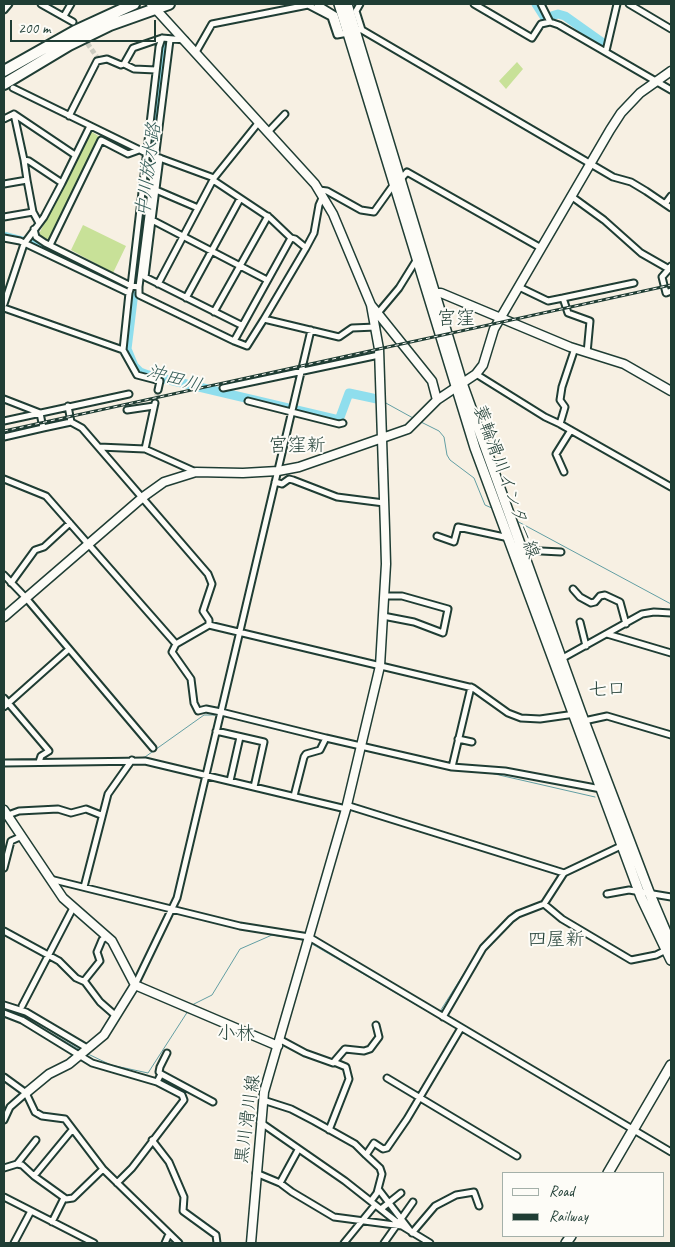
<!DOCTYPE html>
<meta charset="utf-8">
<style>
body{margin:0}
#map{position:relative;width:675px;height:1247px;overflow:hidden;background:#f7f0e3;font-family:Caveat,sans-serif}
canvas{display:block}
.frame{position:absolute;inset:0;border:5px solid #1f3d34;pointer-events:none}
.legend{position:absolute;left:502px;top:1172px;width:162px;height:65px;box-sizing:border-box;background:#fdfcf7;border:1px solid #a4b0a9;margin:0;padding:6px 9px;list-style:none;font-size:15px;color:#1f3d34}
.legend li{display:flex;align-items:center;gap:10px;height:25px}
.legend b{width:25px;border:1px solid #a4b0a9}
.scale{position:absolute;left:10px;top:20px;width:146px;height:22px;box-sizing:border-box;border:2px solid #1f3d34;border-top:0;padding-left:6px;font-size:15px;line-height:18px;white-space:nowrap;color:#1f3d34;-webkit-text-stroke:4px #fdfcf7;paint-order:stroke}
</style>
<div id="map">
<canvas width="675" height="1247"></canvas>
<div class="frame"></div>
<ul class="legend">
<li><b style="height:6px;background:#fdfcf7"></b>Road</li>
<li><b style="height:6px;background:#1f3d34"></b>Railway</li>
</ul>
<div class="scale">200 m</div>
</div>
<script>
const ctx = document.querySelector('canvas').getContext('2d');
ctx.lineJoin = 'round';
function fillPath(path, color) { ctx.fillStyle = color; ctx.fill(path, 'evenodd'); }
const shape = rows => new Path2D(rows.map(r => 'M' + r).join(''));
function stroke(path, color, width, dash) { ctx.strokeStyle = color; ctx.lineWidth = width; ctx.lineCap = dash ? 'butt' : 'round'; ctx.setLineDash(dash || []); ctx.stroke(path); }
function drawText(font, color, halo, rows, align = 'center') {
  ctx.font = font + ' Caveat,"Klee One",sans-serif'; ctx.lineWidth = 4; ctx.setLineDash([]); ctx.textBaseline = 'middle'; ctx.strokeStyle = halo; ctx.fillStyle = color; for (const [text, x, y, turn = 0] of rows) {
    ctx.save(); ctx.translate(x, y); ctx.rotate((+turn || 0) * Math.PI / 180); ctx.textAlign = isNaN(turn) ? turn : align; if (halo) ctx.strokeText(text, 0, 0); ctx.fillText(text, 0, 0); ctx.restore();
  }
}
fillPath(shape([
 [517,62,523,69,506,89,499,81],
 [92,132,100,137,48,243,38,236,89,133],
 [83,225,126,246,113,273,71,250]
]), '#c8e198');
stroke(shape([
 [384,402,413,418],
 [421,422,439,431,444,437,447,455,450,460,474,478,485,505,494,509],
 [515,520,671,604],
 [41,759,130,759],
 [134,759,145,757,204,715,219,715],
 [4,760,37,759],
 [486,772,595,797],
 [312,944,437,1017],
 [192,1005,212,995,240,949,272,935,303,940],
 [6,1011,22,1016,80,1050],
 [439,1013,480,948],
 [88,1054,111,1065,148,1073,188,1011]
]), '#629ea3', 1);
stroke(shape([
 [536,4,545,18,558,14,565,16,603,43],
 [164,47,127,349,134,366,140,372,148,375,339,420,349,393,377,399],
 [4,236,34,244,104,279]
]), '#8fdeed', 9);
stroke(shape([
 [83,37,99,60],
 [155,403,158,390]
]), '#ccccc0', 5, [5, 2.5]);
const street = shape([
 [41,4,73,22],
 [317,4,335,15,341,34],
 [360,4,356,11,362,30],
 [474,4,532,38,541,24,550,22,559,25,671,90],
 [541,4,550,22],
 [629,4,671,29],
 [4,10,9,4],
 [64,16,71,4],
 [354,29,362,30,613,177,631,182,646,191,671,208],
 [162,38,159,47,131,286,139,287,170,40],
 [606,51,617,4],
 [196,52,212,24,308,5,331,17,337,35,348,33],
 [124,64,134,69,156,70],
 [13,88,146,153,214,178],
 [69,116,97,61,107,59,121,65,124,64,133,48,162,38,185,40],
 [4,119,14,114],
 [268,132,285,114],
 [24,160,14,114,75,155],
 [401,179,407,172,541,248],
 [27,180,24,160,29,161,62,183,90,126],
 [213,180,270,218,291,238,295,239,306,248,314,233,319,205,323,196],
 [4,184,27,180,33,212,39,223],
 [156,190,198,208],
 [319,190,327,191,361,210,374,212,394,184],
 [571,196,604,220,641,253,669,269,671,266],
 [665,204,671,196],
 [4,217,33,212],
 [152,220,160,158],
 [4,238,20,241,129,293,131,286,45,243,36,237,34,229],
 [291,238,234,341,247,346,264,319,339,337,352,328,376,327],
 [50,245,101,140,128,154,139,150],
 [669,269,662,277,666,293,671,291],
 [158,284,214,178,259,122],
 [139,287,139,295,234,341],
 [519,287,548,301,563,298,568,313,590,321,587,353],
 [129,293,123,350,137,375,160,381,158,390],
 [186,298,240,199],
 [563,298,634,283],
 [4,304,24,244,44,217,62,183],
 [4,308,123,350],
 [214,312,268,216],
 [378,313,399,288,417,259],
 [264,319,306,248],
 [241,325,145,277,152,220,267,280],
 [476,374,545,417,560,424,671,487],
 [223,388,379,355],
 [4,399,40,413],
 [248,401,339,424,343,423],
 [68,406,71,422],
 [127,410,154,406],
 [40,413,43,428,71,422,82,428,208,574,212,584,203,611,209,620,209,625],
 [4,421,129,394],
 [560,424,565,407,560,400,562,387,575,348],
 [4,437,43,428],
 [99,447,145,449,196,472],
 [145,449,155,403],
 [564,472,556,454,571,430],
 [4,479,46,496,176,644,209,625,473,688,508,713,521,718,540,719,575,714],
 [275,482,282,484,289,479,293,480,337,497,384,503],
 [437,536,454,542,458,527,509,538],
 [522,550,561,552],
 [4,575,26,598,153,748],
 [11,583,35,550,44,547,70,523],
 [573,589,580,597,591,603,595,602,600,596,605,595,620,602,626,624],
 [383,616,414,622,443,633,448,609,402,596,384,596],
 [580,622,586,646],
 [607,634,671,653],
 [176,644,172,652,191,679,194,703,198,711,206,709,221,712,326,738],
 [561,659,642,614,654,612,671,613],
 [471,687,452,767,505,771,601,789],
 [4,698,49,751,41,756,39,762],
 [4,707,69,649],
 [584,721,607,716,671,735],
 [216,731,264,742,254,787],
 [458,739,472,742],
 [4,763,145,761,346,809],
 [230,781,240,737],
 [294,796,304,757,306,754,320,750,326,738,452,767],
 [346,805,564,873],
 [8,815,19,811,58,809,71,813,86,809,101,815],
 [4,868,11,841,22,836],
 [50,879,240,926,309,937,671,1152],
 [84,887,108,794,132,760],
 [607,894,629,890,671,897],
 [544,904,562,919,631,960,656,955,668,949],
 [4,931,59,961,76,978,85,982,100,1002,116,1016],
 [84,981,100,961,97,952,102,940,107,936],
 [135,985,177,898,311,330],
 [4,1005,26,1012,87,1048],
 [22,1006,73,908],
 [4,1013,22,1020,92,1063,157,1082,182,1095,184,1100,132,1168,117,1183],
 [443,1017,483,948,511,919,518,914,544,904,564,873,623,845],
 [279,1039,305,1053,333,1063,345,1049,364,1051,370,1049,379,1037,376,1025],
 [161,1074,213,1102],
 [4,1077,26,1093,35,1112,42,1116,65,1119,103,1169,179,1243],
 [387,1078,517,1156],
 [157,1082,161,1074,159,1072,160,1067,167,1053],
 [263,1100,291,1109,314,1121,355,1144,366,1155],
 [4,1120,10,1107,26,1093],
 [260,1122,345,1181,402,1226,430,1243],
 [329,1130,349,1079,346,1067,334,1062],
 [152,1140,169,1162,184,1197,183,1211,216,1235,217,1243],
 [298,1150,280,1183,292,1192,334,1217,402,1226],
 [17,1164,22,1165,34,1176,72,1130],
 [4,1168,17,1164,36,1140],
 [256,1173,280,1183],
 [34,1176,66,1199,73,1198,103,1169],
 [379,1190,412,1233,435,1206,456,1195,474,1192,479,1206],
 [4,1197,94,1243],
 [371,1201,377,1193,382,1174,380,1168,366,1155,374,1143,383,1149,387,1148,407,1119,461,1028],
 [381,1209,401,1193],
 [52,1222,64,1198],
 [14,1243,31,1211],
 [165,1243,169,1234],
 [344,1243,375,1205],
 [384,1243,413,1202]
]);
const secondary = shape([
 [151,4,315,184,333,214,371,305,432,381,437,400,476,374,483,365,494,329,610,130,621,113,640,93,671,71],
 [434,293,441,293,570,347,624,364,671,391],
 [4,617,143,497,164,482,196,472,243,473,278,471,299,467,408,429,437,400],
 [4,810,63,898,112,941,135,985,278,1046],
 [26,1093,49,1074,69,1064,104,1035,135,985],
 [251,1243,264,1092,346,809,380,666,386,564,385,529,379,349,371,305]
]);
const primary = shape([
 [339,4,475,448,641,897,671,960],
 [347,4,462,383,581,713,649,892,671,944],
 [608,1173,671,1065],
 [566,1243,571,1236]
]);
const highway = shape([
 [4,71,75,31,134,4],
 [4,84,69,45,110,25,169,4]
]);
stroke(street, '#1f3d34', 9);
stroke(secondary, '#1f3d34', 11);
stroke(primary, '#1f3d34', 12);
stroke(highway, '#1f3d34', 14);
stroke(street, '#fdfcf7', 5);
stroke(secondary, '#fdfcf7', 8);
stroke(primary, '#fdfcf7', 9);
stroke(highway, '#fdfcf7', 10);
const rail = shape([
 [4,431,671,285]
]);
stroke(rail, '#1f3d34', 3);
stroke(rail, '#fdfcf7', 1, [4]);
drawText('18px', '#1f3d34', '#fdfcf7', [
 ["蓑輪滑川インター線",506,482,70],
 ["黒川滑川線",248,1119,-82]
]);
drawText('italic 19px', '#355d59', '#fdfcf7', [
 ["中川放水路",149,170,-83],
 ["沖田川",174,379,16]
]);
drawText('19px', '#1f3d34', '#fdfcf7', [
 ["宮窪",456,319],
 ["宮窪新",297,446],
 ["七口",607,690],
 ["四屋新",556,940],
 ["小林",236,1034]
]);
</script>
